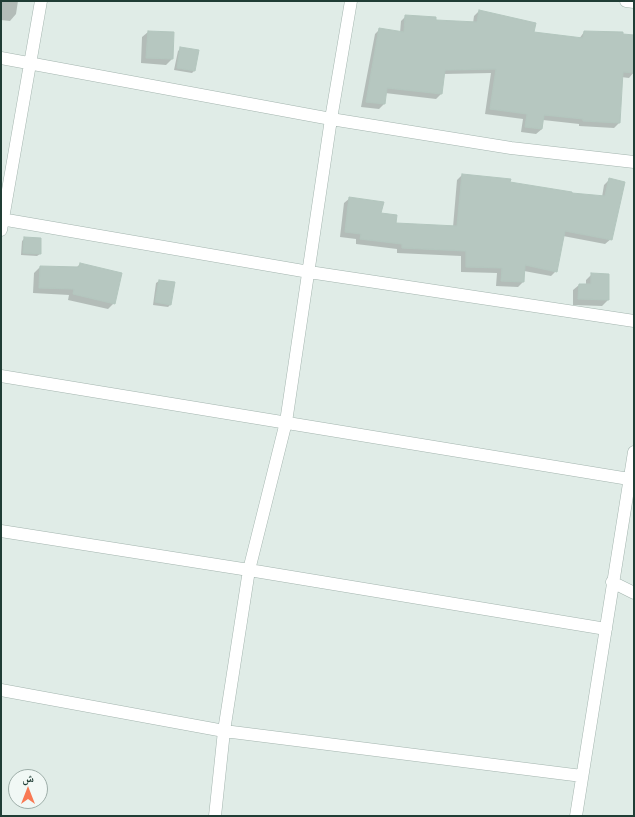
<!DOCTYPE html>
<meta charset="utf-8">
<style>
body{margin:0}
#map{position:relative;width:635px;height:817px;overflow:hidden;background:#e0ece7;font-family:Ubuntu,"Noto Naskh Arabic",sans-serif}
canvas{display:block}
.frame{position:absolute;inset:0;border:2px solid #203d35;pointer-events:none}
.north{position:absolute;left:8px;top:769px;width:40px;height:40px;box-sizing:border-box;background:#f1f8f5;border:1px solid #9dada8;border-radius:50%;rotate:0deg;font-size:11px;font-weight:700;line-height:16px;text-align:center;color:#203d35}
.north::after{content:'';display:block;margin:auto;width:14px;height:18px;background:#f87953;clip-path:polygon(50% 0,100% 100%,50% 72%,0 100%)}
</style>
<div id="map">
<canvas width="635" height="817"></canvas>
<div class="frame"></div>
<div class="north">ش</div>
</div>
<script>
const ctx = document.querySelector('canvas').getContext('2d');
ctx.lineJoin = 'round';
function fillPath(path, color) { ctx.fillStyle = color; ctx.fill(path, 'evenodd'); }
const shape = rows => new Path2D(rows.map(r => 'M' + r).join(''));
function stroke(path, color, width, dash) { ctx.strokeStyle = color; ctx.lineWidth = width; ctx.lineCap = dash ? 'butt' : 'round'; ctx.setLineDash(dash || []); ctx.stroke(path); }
fillPath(shape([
 [1,1,18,1,16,14,10,21,1,20],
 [479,11,533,33,579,39,584,32,634,36,634,72,629,78,621,77,619,123,614,128,579,126,579,124,543,120,542,129,536,134,521,132,523,119,485,114,491,73,444,74,441,94,436,99,385,93,384,104,379,109,361,107,375,34,380,29,400,33,401,21,406,16,435,21,473,23,474,16],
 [148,32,173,33,172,59,166,65,141,63,142,37],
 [181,48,194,71,192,73,174,70,178,51],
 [462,175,571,194,602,197,604,185,610,179,611,239,605,244,563,236,556,271,551,276,524,271,523,282,518,287,496,286,497,273,461,272,461,256,397,253,397,249,356,244,356,239,340,237,344,203,350,198,380,214,395,224,453,227,457,180],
 [25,238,40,254,37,256,21,255,22,241],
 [80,264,114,303,108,309,68,300,69,295,33,293,34,273,40,267,76,268],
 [592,274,608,275,608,300,602,306,573,305,573,290,579,285,586,285,586,280],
 [159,281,171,304,168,307,153,305,156,283]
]), '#0003');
const building = shape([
 [479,10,536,23,534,32,583,38,584,31,623,32,623,34,634,35,634,73,623,72,620,123,583,121,583,119,544,115,542,129,525,127,527,114,490,109,496,69,445,70,442,94,387,88,385,104,366,102,379,28,404,32,405,15,436,17,436,20,477,22,479,10],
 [148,31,174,32,173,59,146,58,148,31],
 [180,47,199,50,195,71,177,68,180,47],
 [462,174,511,179,510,182,572,192,572,193,605,196,609,178,625,182,612,240,565,231,557,272,525,265,524,282,501,281,502,268,466,267,466,251,402,248,402,244,360,239,361,234,345,232,349,197,384,202,381,213,397,215,396,223,457,226,462,174],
 [24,237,41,238,41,254,23,253,24,237],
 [80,263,122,273,115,304,73,294,74,289,39,288,40,266,79,267,80,263],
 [591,273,609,274,609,300,578,299,579,284,591,284,591,273],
 [159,280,175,282,171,305,155,302,159,280]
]);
fillPath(building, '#b6c7c0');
stroke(building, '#b3c6be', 1);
const minor = shape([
 [626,1,634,2],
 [1,58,331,119,511,148,634,162],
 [1,219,309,272,634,321],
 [1,230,41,1],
 [1,376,629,479],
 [1,531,249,570,606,629],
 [612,582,634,593],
 [1,690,224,731,582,776],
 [215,816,224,731,249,570,286,422,331,119,351,1],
 [576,816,634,452]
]);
stroke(minor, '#a3b4ae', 13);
stroke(minor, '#fff', 12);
</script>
